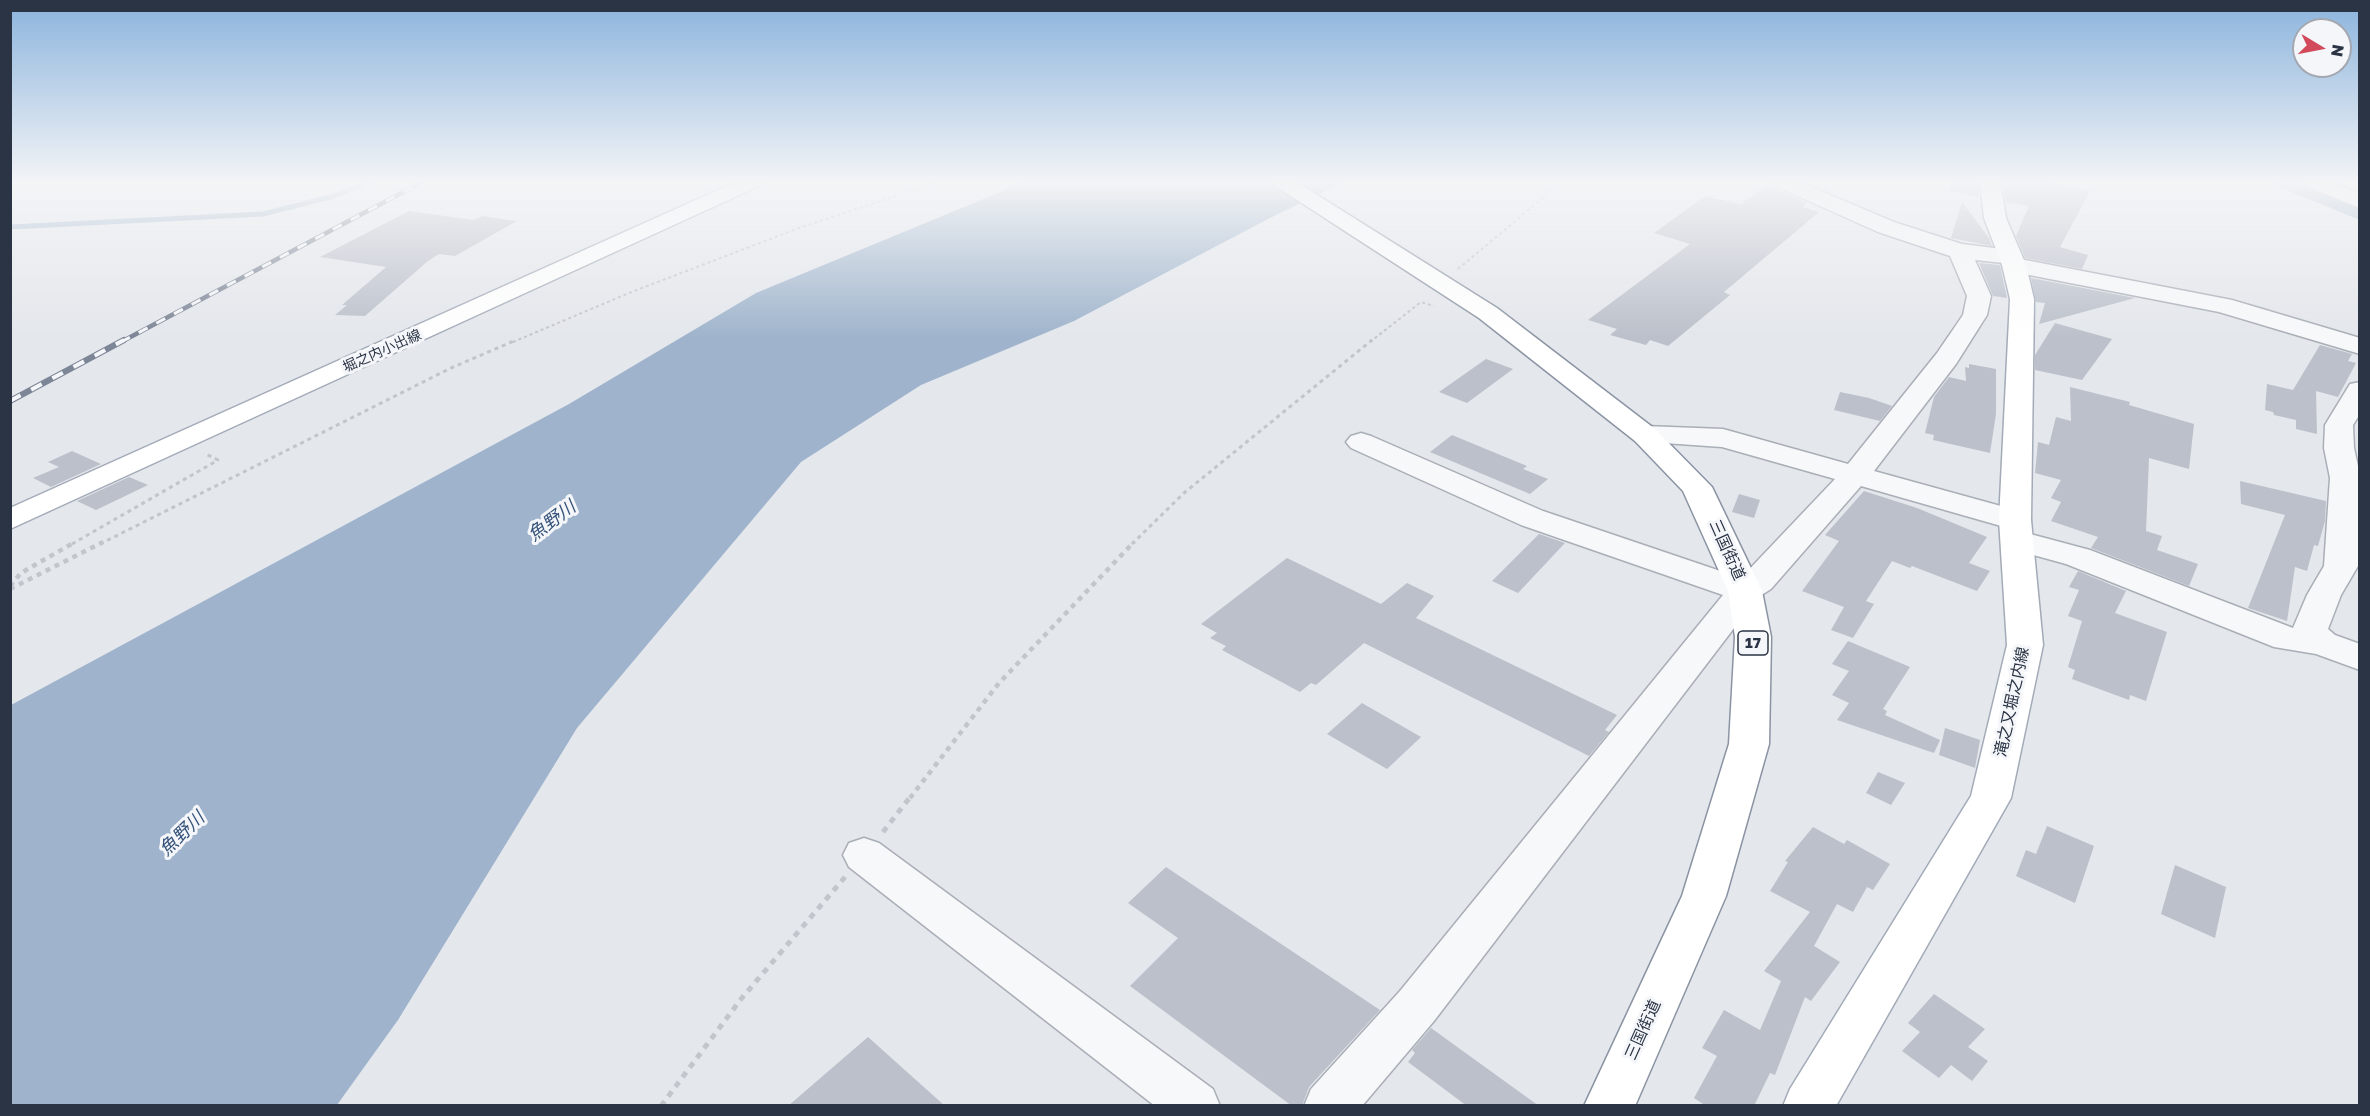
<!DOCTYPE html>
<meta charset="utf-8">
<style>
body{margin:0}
#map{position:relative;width:2370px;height:1116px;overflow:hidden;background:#e4e7ec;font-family:"Golos Text",sans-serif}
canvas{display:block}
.frame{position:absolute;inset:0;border:12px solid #2b3445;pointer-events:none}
.north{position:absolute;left:2292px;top:18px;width:60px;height:60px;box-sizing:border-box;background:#f4f6f9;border:2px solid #a4a8b1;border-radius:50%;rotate:100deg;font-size:16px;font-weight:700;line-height:24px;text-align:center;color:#2b3445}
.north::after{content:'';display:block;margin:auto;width:21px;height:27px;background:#d1495b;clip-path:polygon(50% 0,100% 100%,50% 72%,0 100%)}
</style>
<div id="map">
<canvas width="2370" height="1116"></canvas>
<div class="frame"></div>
<div class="north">N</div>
</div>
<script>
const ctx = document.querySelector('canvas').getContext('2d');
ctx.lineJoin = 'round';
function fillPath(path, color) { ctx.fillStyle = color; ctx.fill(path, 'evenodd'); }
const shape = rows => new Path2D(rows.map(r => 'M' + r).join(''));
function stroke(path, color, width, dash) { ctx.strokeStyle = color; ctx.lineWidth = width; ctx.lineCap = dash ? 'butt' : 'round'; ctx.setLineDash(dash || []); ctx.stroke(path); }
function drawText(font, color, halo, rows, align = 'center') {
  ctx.font = font + ' "Golos Text","Noto Sans JP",sans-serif'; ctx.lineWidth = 6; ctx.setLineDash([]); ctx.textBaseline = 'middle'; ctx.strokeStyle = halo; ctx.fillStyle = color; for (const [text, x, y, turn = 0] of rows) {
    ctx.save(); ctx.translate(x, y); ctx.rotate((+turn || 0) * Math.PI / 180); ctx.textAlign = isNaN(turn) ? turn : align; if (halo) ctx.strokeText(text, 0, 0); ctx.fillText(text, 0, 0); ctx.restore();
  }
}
fillPath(shape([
 [1027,181,1346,181,1268,219,1074,321,921,385,801,462,577,728,398,1020,337,1105,11,1106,11,705,569,404,756,293]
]), '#9fb4cc');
stroke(shape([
 [10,227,263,214,334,196,371,181]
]), '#9fb4cc', 5);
fillPath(shape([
 [2275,181,2314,181,2360,200,2360,220,2279,187,2275,181]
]), '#9fb4cc');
fillPath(shape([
 [1951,181,1978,181,1979,197,1950,191],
 [2002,181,2039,181,2090,191,2060,247,2088,255,2082,269,2025,258,2016,236,2029,206,2006,202],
 [1767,185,1807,203,1803,207,1819,212,1724,292,1730,295,1668,346,1650,340,1646,345,1610,335,1617,329,1588,320,1690,244,1654,233,1705,196,1741,204],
 [1962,202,1989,238,1992,246,1951,238],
 [409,211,474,220,482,216,517,221,455,256,439,254,428,261,365,316,335,315,347,305,342,305,386,267,320,257],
 [1979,263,2000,265,2007,298,1993,296],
 [2031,278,2135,298,2039,324,2045,303,2036,302],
 [2055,323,2112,339,2082,380,2035,370,2035,355],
 [2320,345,2352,354,2348,361,2356,363,2338,397,2316,391,2317,434,2296,429,2296,420,2274,415,2273,412,2265,410,2267,384,2293,390],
 [1486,359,1513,369,1467,403,1439,392],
 [1969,364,1996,369,1996,414,1990,453,1933,440,1934,435,1925,433,1934,397,1949,377,1966,381,1965,367,1969,368],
 [2070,387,2130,402,2129,405,2194,424,2189,469,2149,458,2146,531,2162,536,2157,550,2198,564,2189,586,2091,548,2098,537,2051,521,2061,502,2051,498,2061,480,2035,473,2038,442,2049,445,2056,417,2071,421],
 [1840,392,1869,398,1892,406,1880,421,1834,410],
 [1452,435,1527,466,1523,469,1548,479,1530,494,1430,452],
 [72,451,101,464,51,487,33,478,59,467,48,462],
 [129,477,148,485,96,510,77,501],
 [2240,481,2326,501,2325,521,2318,546,2314,545,2307,571,2295,567,2287,621,2248,608,2285,515,2241,504],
 [1864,491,1917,508,1987,537,1969,563,1990,571,1977,591,1912,566,1910,568,1892,561,1866,601,1874,604,1853,638,1831,630,1844,607,1802,591,1839,541,1825,535],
 [1739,494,1760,500,1754,518,1732,512],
 [1539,534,1565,543,1518,593,1492,581],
 [1287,558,1381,604,1407,583,1434,596,1416,618,1617,715,1605,730,1609,732,1589,756,1364,643,1316,685,1311,683,1300,692,1222,650,1226,646,1210,638,1217,633,1201,624],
 [2078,571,2126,591,2115,613,2167,632,2146,701,2130,695,2129,700,2072,679,2075,670,2068,667,2082,621,2068,616,2079,590,2069,587],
 [1848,641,1910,667,1883,709,1887,711,1885,715,1940,740,1934,753,1837,720,1849,703,1832,695,1849,671,1832,664],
 [1362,703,1421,737,1387,769,1327,734],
 [1945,728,1980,740,1975,768,1939,755],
 [1878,772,1905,783,1891,805,1866,793],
 [2047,826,2094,846,2075,903,2016,876,2026,850,2036,854],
 [1813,827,1844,844,1847,840,1890,864,1873,890,1867,887,1853,912,1837,904,1814,946,1840,962,1811,1001,1805,997,1775,1075,1770,1073,1754,1106,1706,1106,1694,1098,1717,1056,1702,1048,1724,1010,1760,1030,1781,981,1764,971,1810,912,1770,891,1788,862,1785,861],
 [2175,865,2226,887,2215,938,2161,914],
 [1166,867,1380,1010,1309,1087,1302,1106,1292,1106,1130,986,1178,938,1128,903],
 [1934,994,1985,1029,1968,1047,1988,1061,1972,1081,1951,1065,1939,1078,1902,1051,1920,1032,1908,1023],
 [1431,1028,1539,1106,1467,1106,1408,1062,1415,1053,1412,1050],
 [868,1037,945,1106,788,1106]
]), '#bbc0ca');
const minor = shape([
 [1770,181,1797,181,1894,222,1962,244,2010,250,2018,252,2020,259,2232,300,2360,338,2360,354,2219,312,2014,272,2006,270,2004,263,1975,260,1991,296,1987,315,1956,364,1874,471,2026,513,2031,520,2026,527,2015,530,1861,486,1771,589,1757,598,1434,1021,1362,1106,1304,1106,1311,1089,1400,991,1723,595,1521,525,1351,448,1346,442,1351,436,1361,433,1371,436,1543,511,1741,578,1835,479,1722,447,1635,441,1631,435,1635,429,1645,426,1723,429,1848,464,1937,353,1963,315,1967,296,1950,256,1878,232,1773,185,1770,181],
 [2301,181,2328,181,2360,194,2360,208,2304,185,2301,181],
 [2360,382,2360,414,2353,425,2354,448,2360,475,2358,566,2341,595,2328,629,2335,635,2360,644,2360,670,2316,654,2274,647,2066,564,2008,548,2003,541,2008,534,2019,531,2090,550,2293,628,2307,595,2324,566,2330,478,2324,448,2325,425,2350,384,2360,382],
 [864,838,879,843,1213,1089,1220,1106,1155,1106,849,867,843,855,849,843,864,838]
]);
const major = shape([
 [738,181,764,181,761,185,10,529,10,508,738,181],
 [1980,181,2000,181,2006,218,2026,265,2034,299,2031,520,2043,645,2011,798,1836,1106,1783,1106,1790,1089,1971,796,2007,645,1999,520,2010,299,2002,265,1984,218,1980,181]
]);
const highway = shape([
 [1271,181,1295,181,1497,308,1655,429,1712,487,1762,591,1771,637,1769,744,1726,896,1635,1106,1584,1106,1682,896,1729,744,1735,637,1728,591,1683,491,1635,441,1479,318,1274,185,1271,181]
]);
stroke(minor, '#a9aeb7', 3);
stroke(major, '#a3abb8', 3);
stroke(highway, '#8b94a3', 3);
stroke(shape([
 [1458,269,1563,181],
 [513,342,629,293,799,228,941,181],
 [1370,342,1421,302,1434,306]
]), '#c2c5cb', 2, [3, 3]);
stroke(shape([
 [72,544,218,460,204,453],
 [100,544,451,368,516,340],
 [1132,544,1184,493,1372,340]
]), '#c2c5cb', 3, [4, 4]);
stroke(shape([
 [10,586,21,573,75,542],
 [10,589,103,542],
 [910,798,999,683,1134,542]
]), '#c2c5cb', 4.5, [5, 5]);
stroke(shape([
 [883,832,911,796],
 [661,1106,741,999,845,877]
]), '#c2c5cb', 5, [6, 6]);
fillPath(minor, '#f7f8fa');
fillPath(major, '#fff');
fillPath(highway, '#fff');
const railFar1 = shape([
 [121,342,424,181]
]);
const rail = shape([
 [10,401,124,340]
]);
stroke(railFar1, '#7d8696', 4.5);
stroke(rail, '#7d8696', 6);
stroke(railFar1, '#f4f6f9', 3, [10]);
stroke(rail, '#f4f6f9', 4, [12]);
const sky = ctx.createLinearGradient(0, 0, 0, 337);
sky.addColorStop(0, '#8bb4dd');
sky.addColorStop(0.54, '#f3f4f6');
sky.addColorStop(1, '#f3f4f600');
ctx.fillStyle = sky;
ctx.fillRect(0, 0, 2370, 337);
drawText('14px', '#2b3445', '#f4f6f9', [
 ["堀之内小出線",382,351,-24]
]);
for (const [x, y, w] of [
 [1753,643,30]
]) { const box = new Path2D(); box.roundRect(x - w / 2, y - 12, w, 24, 4.5); ctx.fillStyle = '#f4f6f9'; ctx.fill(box); stroke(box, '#2b3445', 1.5); }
drawText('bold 15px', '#2b3445', null, [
 ["17",1753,643]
]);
drawText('16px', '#2b3445', '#f4f6f9', [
 ["三国街道",1727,550,66],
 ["滝之又堀之内線",2012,702,-78],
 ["三国街道",1643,1030,-66]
]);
drawText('italic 18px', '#34527a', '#f4f6f9', [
 ["魚野川",552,521,-37],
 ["魚野川",182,834,-44]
]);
</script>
